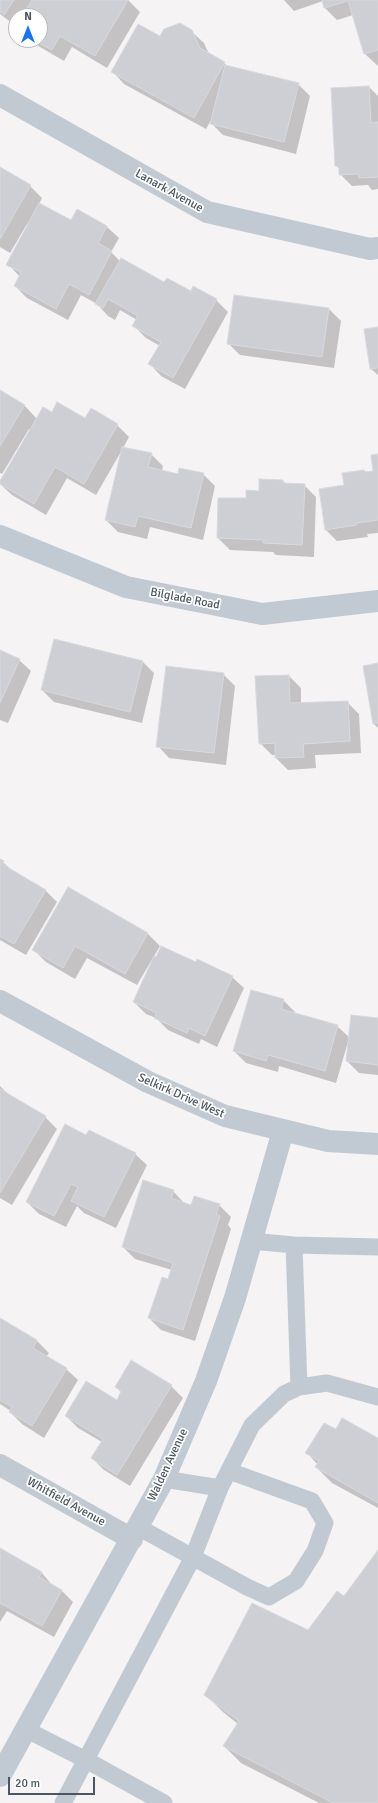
<!DOCTYPE html>
<style>
body{margin:0}
#map{position:relative;width:378px;height:1803px;overflow:hidden;background:#f5f3f3;font-family:Signika,sans-serif}
canvas{display:block}
.north{position:absolute;left:8px;top:8px;width:40px;height:40px;box-sizing:border-box;background:#fff;border:1px solid #b7bbc0;border-radius:50%;rotate:0deg;font-size:11px;font-weight:700;line-height:16px;text-align:center;color:#4a5661}
.north::after{content:'';display:block;margin:auto;width:14px;height:18px;background:#1a73e8;clip-path:polygon(50% 0,100% 100%,50% 72%,0 100%)}
.scale{position:absolute;left:8px;top:1777px;width:87px;height:18px;box-sizing:border-box;border:2px solid #4a5661;border-top:0;padding-left:5px;font-size:12px;line-height:14px;white-space:nowrap;color:#4a5661;-webkit-text-stroke:3px #fff;paint-order:stroke}
</style>
<div id="map">
<canvas width="378" height="1803"></canvas>
<div class="north">N</div>
<div class="scale">20 m</div>
</div>
<script>
const ctx = document.querySelector('canvas').getContext('2d');
ctx.lineJoin = 'round';
function fillPath(path, color) { ctx.fillStyle = color; ctx.fill(path, 'evenodd'); }
const shape = rows => new Path2D(rows.map(r => 'M' + r).join(''));
function stroke(path, color, width, dash) { ctx.strokeStyle = color; ctx.lineWidth = width; ctx.lineCap = dash ? 'butt' : 'round'; ctx.setLineDash(dash || []); ctx.stroke(path); }
function drawText(font, color, halo, rows, align = 'center') {
  ctx.font = font + ' Signika,sans-serif'; ctx.lineWidth = 3.5; ctx.setLineDash([]); ctx.textBaseline = 'middle'; ctx.strokeStyle = halo; ctx.fillStyle = color; for (const [text, x, y, turn = 0] of rows) {
    ctx.save(); ctx.translate(x, y); ctx.rotate((+turn || 0) * Math.PI / 180); ctx.textAlign = isNaN(turn) ? turn : align; if (halo) ctx.strokeText(text, 0, 0); ctx.fillText(text, 0, 0); ctx.restore();
  }
}
fillPath(shape([
 [0,0,128,0,140,12,107,68,72,47,64,61,28,40,40,40,40,16,16,16,16,26,0,14],
 [284,0,378,0,378,66,365,54,353,15,337,20,325,8,323,1,294,11],
 [191,31,204,43,209,54,228,66,298,84,310,96,296,154,223,135,210,122,206,129,124,84,113,72,160,38],
 [369,87,378,96,378,189,372,190,368,185,352,186,340,174,340,169,336,166],
 [0,169,30,186,42,198,39,204,71,221,107,227,119,238,111,252,120,261,165,283,216,300,228,312,185,389,161,376,150,364,160,346,146,338,134,326,137,320,120,310,115,320,108,316,97,304,81,295,68,320,27,298,15,286,20,277,8,264,29,225,27,224,10,253,0,247],
 [235,296,329,309,341,321,334,368,240,355,228,343],
 [378,328,378,375,371,369],
 [0,391,24,405,37,419,52,414,117,425,129,437,123,448,151,454,163,466,162,471,178,475,203,474,215,486,203,540,150,527,147,539,118,532,106,520,122,450,96,495,67,478,46,515,12,495,0,484,30,430,29,429,2,474,0,473],
 [378,455,378,533,367,534,368,537,337,541,325,529,364,471,366,473,374,471],
 [283,481,287,484,304,485,316,497,314,557,276,555,273,552,230,550,218,538,247,500],
 [0,651,19,660,31,671,8,723,0,720],
 [143,662,154,673,142,723,54,702,42,690],
 [378,664,378,728,373,723],
 [223,674,235,686,226,765,169,758,158,746],
 [289,676,301,688,301,703,347,702,359,714,361,753,315,755,316,768,288,770,276,758,276,755,272,755,260,743],
 [0,860,12,870,45,890,57,902,26,955,0,940],
 [69,889,148,934,160,946,137,985,87,958,75,979,46,962,34,950],
 [196,964,232,977,244,988,217,1047,201,1039,199,1044,168,1030,156,1018,146,1014,134,1002],
 [283,1000,295,1012,295,1014,337,1026,350,1038,378,1019,378,1075,359,1073,347,1061,348,1042,336,1083,279,1066,278,1072,246,1063,234,1051],
 [0,1086,9,1095,45,1117,57,1129,12,1205,0,1198],
 [87,1136,135,1154,147,1165,116,1228,84,1213,77,1206,66,1227,39,1214,27,1202],
 [173,1191,185,1204,192,1206,219,1205,231,1217,228,1225,231,1229,195,1341,161,1330,149,1318,169,1280,172,1270,135,1259,123,1247],
 [0,1319,37,1341,49,1353,46,1357,66,1369,78,1380,44,1438,22,1424,10,1412,11,1411,0,1404],
 [171,1386,183,1398,130,1486,104,1470,92,1458,102,1442,78,1428,66,1416,117,1401,122,1393,116,1387],
 [336,1431,378,1439,378,1508,332,1483,316,1467,318,1465,307,1453],
 [0,1550,42,1573,53,1586,61,1590,73,1602,54,1637,7,1611,0,1622],
 [378,1552,378,1803,319,1803,241,1763,224,1746,238,1724,223,1712,206,1695,308,1632,345,1597]
]), '#0003');
const building = shape([
 [0,0,14,0,4,15,0,12,0,0],
 [32,0,128,0,95,56,60,36,52,50,34,40,40,40,40,16,22,16,32,0],
 [322,0,378,0,378,50,364,54,348,1,324,8,322,0],
 [180,23,192,30,200,48,225,62,194,118,111,72,138,24,160,36,164,29,180,23],
 [225,65,299,83,284,142,210,124,225,65],
 [369,86,371,123,378,122,378,177,359,178,359,174,339,175,339,166,335,166,331,88,369,86],
 [0,167,31,185,0,239,0,167],
 [39,203,71,220,77,209,107,226,98,243,112,251,89,295,69,284,56,309,14,286,21,272,6,265,39,203],
 [121,258,164,282,167,278,191,291,193,286,217,299,173,378,148,364,161,342,132,326,138,316,108,299,103,308,95,304,121,258],
 [234,295,329,308,322,357,227,344,234,295],
 [378,327,378,368,370,369,364,329,378,327],
 [0,390,25,405,0,446,0,390],
 [57,402,85,418,91,408,118,424,84,484,55,467,34,504,0,484,0,481,43,407,52,412,57,402],
 [122,447,152,453,148,467,178,474,179,468,204,473,191,528,138,516,135,527,105,520,122,447],
 [378,454,378,520,356,523,356,525,325,530,319,489,344,485,342,473,364,470,365,472,373,471,371,455,378,454],
 [259,479,283,480,283,483,305,484,302,545,263,543,263,540,217,538,218,498,246,498,246,490,259,491,259,479],
 [54,639,143,661,130,712,41,690,54,639],
 [0,650,20,659,0,703,0,650],
 [378,663,378,723,373,724,363,666,378,663],
 [166,666,224,673,214,753,156,747,166,666],
 [289,675,290,703,348,701,350,741,303,744,304,757,275,758,275,743,259,744,255,676,289,675],
 [0,859,4,861,2,864,46,890,14,944,0,936,0,859],
 [68,887,148,933,125,974,75,946,63,968,32,950,68,887],
 [161,946,196,962,197,959,233,976,205,1036,189,1028,187,1033,154,1018,157,1013,133,1002,154,956,156,957,161,946],
 [251,990,284,999,281,1009,338,1025,325,1071,268,1055,266,1061,233,1051,251,990],
 [351,1015,378,1018,378,1065,346,1061,351,1015],
 [0,1089,46,1116,0,1193,0,1089],
 [65,1124,86,1135,89,1130,136,1153,104,1217,71,1201,78,1187,71,1184,54,1216,26,1202,65,1124],
 [143,1180,174,1190,171,1198,191,1205,194,1196,220,1204,216,1214,220,1216,183,1330,148,1318,162,1277,168,1279,173,1263,122,1247,143,1180],
 [0,1318,37,1340,33,1348,67,1368,32,1426,9,1412,12,1407,0,1400,0,1318],
 [131,1360,172,1385,117,1475,91,1458,103,1439,65,1416,86,1381,117,1400,121,1391,115,1387,131,1360],
 [342,1418,378,1438,378,1503,315,1467,319,1461,305,1453,324,1423,336,1429,342,1418],
 [0,1548,42,1572,39,1577,62,1590,42,1626,0,1603,0,1548],
 [378,1550,378,1803,333,1803,223,1746,239,1721,204,1695,252,1603,308,1630,337,1591,344,1596,378,1550]
]);
fillPath(building, '#cdcfd5');
stroke(building, '#d7d9de', 1);
stroke(shape([
 [251,1241,294,1245,378,1247],
 [294,1245,299,1387],
 [164,1479,220,1488],
 [138,1527,247,1587,269,1597,296,1581,315,1551,325,1523,312,1501,229,1471],
 [27,1730,86,1760,164,1803],
 [63,1803,193,1557,220,1488,252,1425,284,1394,299,1387,327,1383,378,1397]
]), '#c1cad2', 17);
stroke(shape([
 [0,95,207,212,370,249,378,248],
 [0,536,126,587,262,614,378,601],
 [0,1001,148,1082,225,1116,328,1141,378,1144],
 [0,1465,132,1539],
 [0,1776,164,1479,206,1381,235,1298,283,1131]
]), '#c1cad2', 22);
drawText('12px', '#4a5661', '#fff', [
 ["Lanark Avenue",169,191,29],
 ["Bilglade Road",185,599,11],
 ["Selkirk Drive West",181,1096,24],
 ["Walden Avenue",168,1465,-65],
 ["Whitfield Avenue",66,1502,29]
]);
</script>
